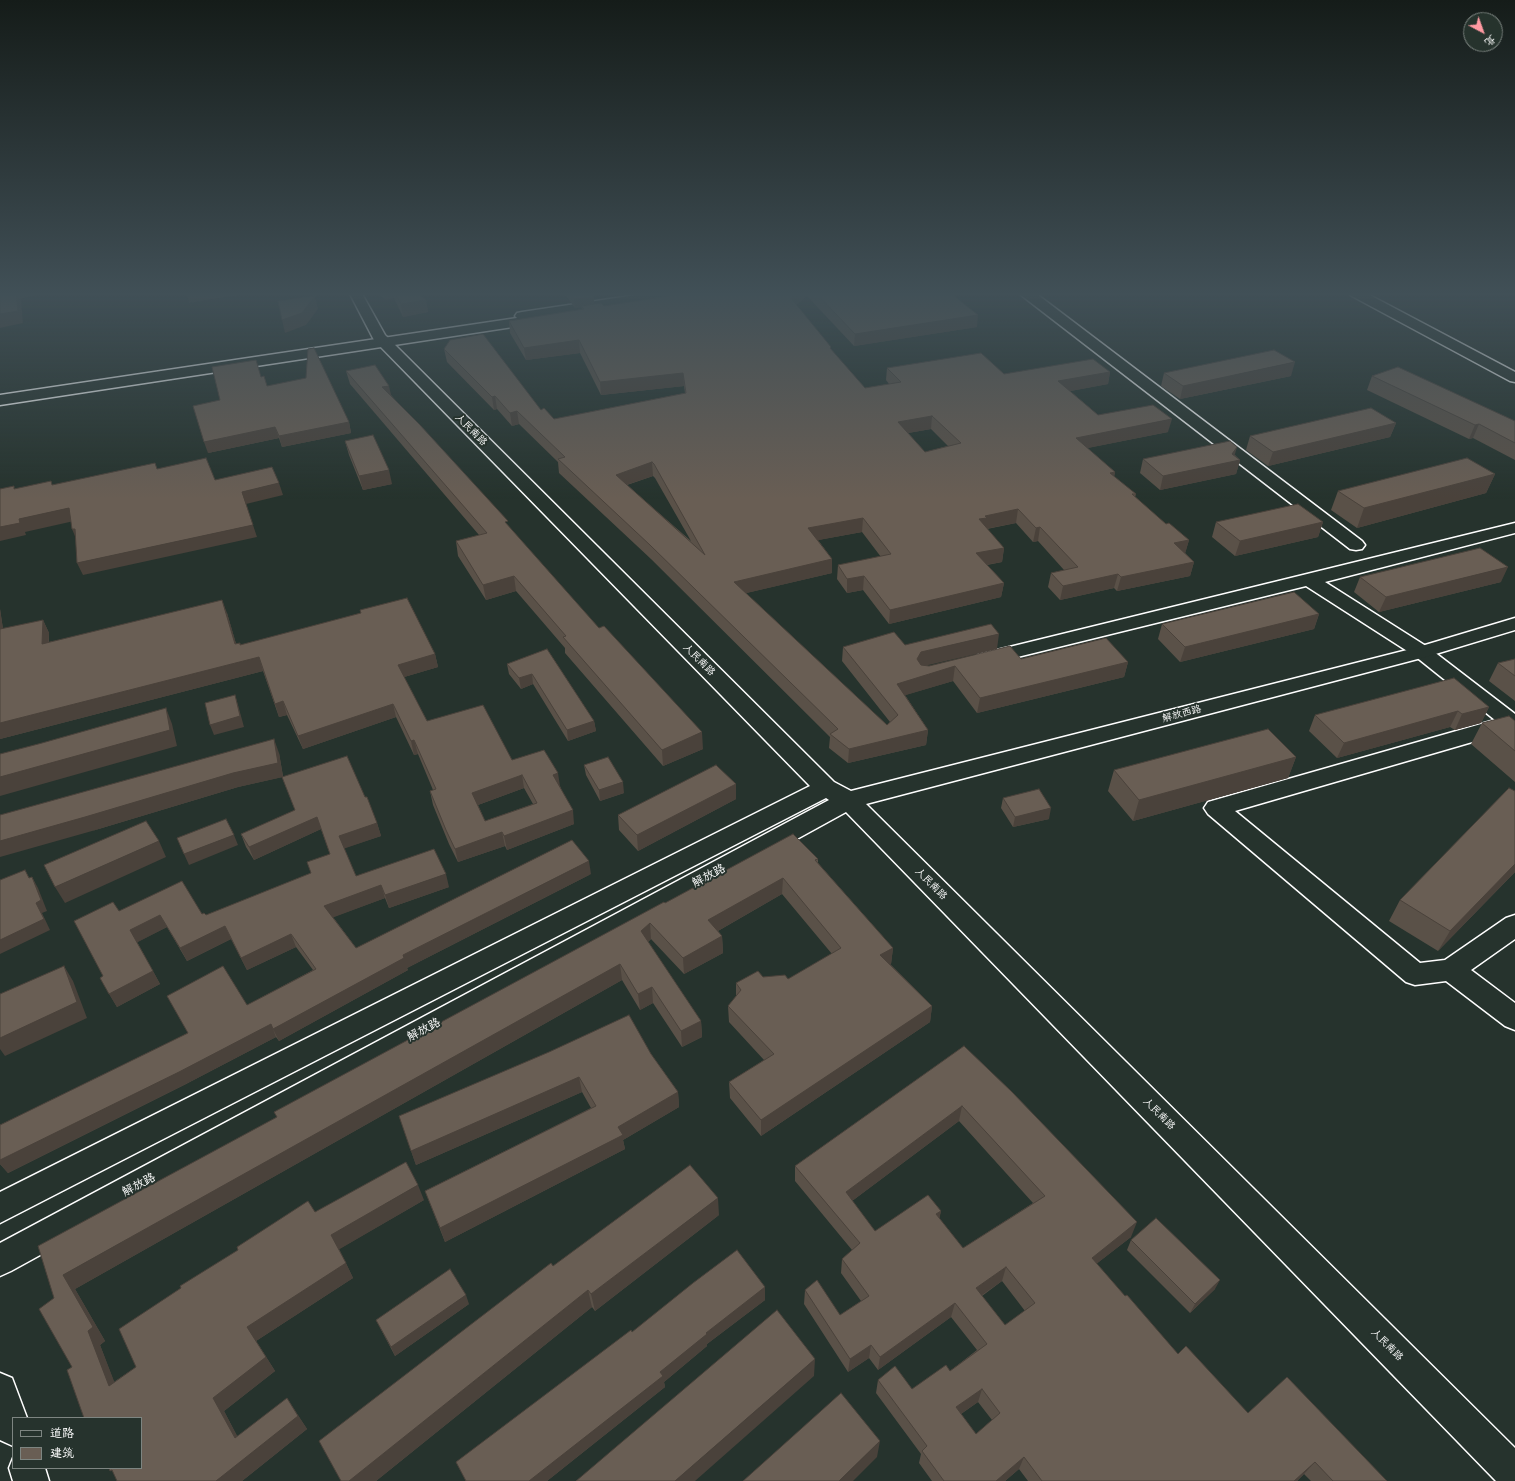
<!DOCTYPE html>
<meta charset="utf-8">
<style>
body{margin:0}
#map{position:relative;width:1515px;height:1481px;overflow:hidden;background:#26332d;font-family:"Shantell Sans","LXGW WenKai TC",sans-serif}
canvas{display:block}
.legend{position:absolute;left:12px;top:1417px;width:130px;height:52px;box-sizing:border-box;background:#26332d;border:1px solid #7d8581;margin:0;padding:5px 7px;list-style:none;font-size:12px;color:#fff}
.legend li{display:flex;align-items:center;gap:8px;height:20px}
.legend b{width:20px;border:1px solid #7d8581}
.north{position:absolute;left:1463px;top:12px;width:40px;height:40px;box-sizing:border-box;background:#26332d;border:1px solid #7d8581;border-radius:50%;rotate:139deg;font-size:11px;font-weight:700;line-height:16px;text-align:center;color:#fff}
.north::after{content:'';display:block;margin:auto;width:14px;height:18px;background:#ff9aa2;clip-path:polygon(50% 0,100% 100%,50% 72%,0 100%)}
</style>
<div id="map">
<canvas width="1515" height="1481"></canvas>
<ul class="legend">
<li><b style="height:5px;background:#26332d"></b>道路</li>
<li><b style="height:11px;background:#695e54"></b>建筑</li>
</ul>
<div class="north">北</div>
</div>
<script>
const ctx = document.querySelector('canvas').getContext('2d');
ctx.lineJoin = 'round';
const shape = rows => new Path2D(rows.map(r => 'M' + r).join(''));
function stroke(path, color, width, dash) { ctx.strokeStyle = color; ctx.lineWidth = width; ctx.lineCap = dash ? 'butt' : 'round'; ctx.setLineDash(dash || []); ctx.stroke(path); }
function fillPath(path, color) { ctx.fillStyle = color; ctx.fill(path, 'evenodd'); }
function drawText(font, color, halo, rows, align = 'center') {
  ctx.font = font + ' "Shantell Sans","LXGW WenKai TC",sans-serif'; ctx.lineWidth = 4; ctx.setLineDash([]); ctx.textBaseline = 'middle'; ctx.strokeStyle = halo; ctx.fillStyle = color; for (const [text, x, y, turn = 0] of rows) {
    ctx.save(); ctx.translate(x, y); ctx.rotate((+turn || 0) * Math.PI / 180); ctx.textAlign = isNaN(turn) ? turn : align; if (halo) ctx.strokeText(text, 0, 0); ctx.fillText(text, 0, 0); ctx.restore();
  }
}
const minor = shape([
 [1020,292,1034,292,1362,541,1365,545,1362,549,1356,550,1350,549,1021,295,1020,292],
 [1515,523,1515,533,1325,582,1429,648,1515,714,1515,732,1510,731,1235,811,1420,963,1445,960,1506,918,1515,915,1515,939,1471,970,1515,1003,1515,1030,1505,1026,1446,981,1415,985,1406,982,1208,814,1204,808,1208,802,1495,720,1415,656,1306,586,985,665,978,663,975,659,978,655,985,653,1515,523]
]);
const tertiary = shape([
 [656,292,688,292,686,295,681,296,544,317,546,319,544,322,539,323,0,405,0,395,517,318,515,316,517,313,522,312,656,292],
 [1349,292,1364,292,1515,372,1515,382,1510,381,1350,295,1349,292],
 [0,1373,12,1378,27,1418,13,1418,13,1446,0,1440,0,1373],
 [13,1458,13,1468,45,1468,49,1481,13,1481,9,1468,13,1458]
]);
const secondary = shape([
 [349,292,361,292,385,335,834,782,851,791,1415,648,1515,618,1515,630,1429,656,866,804,1515,1448,1515,1481,1496,1481,846,812,11,1271,0,1276,0,1243,829,800,826,798,0,1223,0,1192,810,786,374,340,349,292]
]);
stroke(minor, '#fff', 3);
stroke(tertiary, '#fff', 3);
stroke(secondary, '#fff', 3);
fillPath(minor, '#26332d');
fillPath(tertiary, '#26332d');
fillPath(secondary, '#26332d');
fillPath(shape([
 [376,292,416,292,426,300,428,312,403,317,394,298,386,300],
 [563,292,590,292,594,297,594,304,604,306,667,296,666,294,659,295,656,292,949,292,977,327,854,346,807,296,796,305,831,350,865,388,889,384,886,380,887,368,1004,374,1110,372,1108,384,1070,391,1098,415,1168,432,1087,448,1115,472,1114,477,1136,494,1135,497,1166,524,1189,540,1185,553,1194,562,1190,576,1117,591,1114,588,1060,600,1048,587,1051,573,1064,570,1038,541,1033,542,1016,523,987,529,1004,548,1002,562,987,565,1004,583,1001,597,889,624,863,590,847,593,837,579,838,565,881,557,862,532,818,540,832,559,832,573,746,593,887,725,890,722,842,661,843,647,905,645,997,649,925,665,929,666,1021,659,1128,662,1124,677,977,713,953,681,905,695,928,730,926,745,848,763,829,748,830,737,651,559,559,473,558,462,519,424,512,426,497,409,494,410,447,362,444,349,541,410,554,419,685,393,684,386,601,395,580,353,526,360,510,333,509,321,582,309,581,307,575,308],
 [931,429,948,446,925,452,908,433],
 [653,476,655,478,691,541,627,485],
 [346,371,391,395,508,526,703,749,663,766,565,653,565,648,516,591,486,600,458,556,456,541,479,535,350,384],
 [1164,373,1291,376,1180,399,1161,386],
 [1372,376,1515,421,1515,460,1473,438,1469,439,1367,390],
 [261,377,267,386,349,422,351,433,282,447,279,438,208,453],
 [1396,423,1390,437,1268,466,1246,450,1250,436],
 [345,441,392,484,363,490,349,455],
 [1235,455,1240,460,1236,474,1160,490,1140,473,1143,459],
 [1495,474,1486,493,1357,528,1331,510,1338,491],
 [1216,522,1323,522,1318,537,1235,556,1212,537],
 [1360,577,1501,582,1379,612,1354,592],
 [0,609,3,629,43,620,49,633,49,642,227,613,236,644,241,645,361,613,360,610,435,654,438,667,404,677,427,721,512,760,560,786,574,824,507,850,505,846,458,862,449,844,433,805,430,791,433,790,418,754,414,755,396,717,303,749,287,715,279,717,263,671,0,739],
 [524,788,533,804,485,821,478,805],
 [1319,614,1314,629,1180,662,1158,639,1162,624],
 [547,649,594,721,596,731,568,741,533,684,521,689,509,674,507,664],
 [1515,659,1515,701,1489,681,1498,663],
 [1489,707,1481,723,1455,730,1450,727,1337,758,1309,731,1315,715],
 [1515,721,1515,782,1471,744,1482,723],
 [279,753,283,776,377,823,381,836,344,848,356,876,449,887,389,908,385,898,333,917,356,948,591,874,407,968,408,970,279,1041,276,1037,186,1084,8,1173,0,1164,0,1125,188,1033,167,996,247,1005,313,970,296,947,247,970,231,939,187,961,167,927,137,942,160,984,117,1007,100,978,103,976,119,911,202,914,206,915,311,873,330,854,321,829,254,860,246,847,241,834,295,810,282,777,238,787,92,831],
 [1296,757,1288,778,1133,821,1108,791,1114,770],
 [584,765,624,793,600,801,586,775],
 [736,784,736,799,638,851,619,830,618,815],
 [1515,791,1515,872,1438,951,1389,921,1400,900],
 [1003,798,1049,819,1013,827,1001,808],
 [818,859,818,863,893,948,891,964,890,964,932,1006,930,1022,761,1136,730,1098,729,1082,764,1060,729,1022,728,1006,736,997,736,983,763,977,788,979,832,954,782,894,718,931,722,936,723,953,684,974,651,939,648,942,701,1021,702,1037,682,1047,653,1003,640,1010,622,980,75,1289,105,1341,100,1345,114,1382,136,1367,315,1212,424,1200,339,1249,353,1278,256,1341,275,1371,224,1411,237,1436,295,1411,307,1429,242,1481,72,1367,54,1298,277,1117,665,903],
 [964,1046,1131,1237,1096,1264,1125,1296,1178,1354,1248,1413,1387,1481,1311,1481,1304,1474,1297,1481,1028,1481,1019,1469,1005,1481,932,1481,919,1463,921,1454,876,1393,878,1380,912,1389,950,1371,977,1350,951,1317,878,1370,869,1358,848,1372,804,1304,805,1290,840,1315,861,1301,841,1273,842,1259,852,1250,795,1181,795,1166],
 [959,1121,1033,1203,963,1248,939,1218,941,1211,875,1231,852,1201],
 [1002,1281,1025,1311,1005,1325,982,1296],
 [978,1402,992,1420,976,1434,961,1414],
 [651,1054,678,1092,679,1107,623,1140,625,1149,445,1242,425,1191,591,1108,582,1092,416,1165,399,1116],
 [719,1215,595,1311,592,1307,376,1481,341,1481,553,1266],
 [1131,1240,1215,1289,1190,1313,1127,1250],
 [765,1287,765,1300,707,1344,707,1346,664,1382,665,1387,547,1481,466,1481,456,1462,632,1332],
 [469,1304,395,1356,376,1320]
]), '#5a5148');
fillPath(shape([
 [16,292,33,292,34,295,21,299,23,323,0,328,0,314],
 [155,292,174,292,156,295],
 [186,292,243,292,244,294,189,303],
 [384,292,392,292,394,298,386,300],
 [658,292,683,292,666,293,666,294,659,295],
 [798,292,807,292,807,296,791,310,791,298],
 [315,296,318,309,306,325,285,333,282,320],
 [594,297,594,305,575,308,574,299],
 [426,300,428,312,403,317,401,304],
 [978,315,977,327,854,346,855,334],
 [579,340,580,353,526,360,524,348],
 [1295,362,1291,376,1180,399,1183,386],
 [1110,372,1108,384,1055,394,1058,381],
 [683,373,684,386,601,395,600,382],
 [389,386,392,399,382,387],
 [495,396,497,409,494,410,492,397],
 [517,411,519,424,512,426,510,413],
 [932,416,931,429,897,435,898,422],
 [1172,419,1168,432,1073,451,1076,438],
 [349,422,351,433,282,447,279,436],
 [1396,423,1390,437,1268,466,1273,452],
 [1479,424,1473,438,1469,439,1475,425],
 [275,427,279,438,208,453,204,442],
 [1237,447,1233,461,1240,460,1236,474,1160,490,1163,476,1232,454],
 [652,462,653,476,617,488,616,475],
 [389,470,392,484,363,490,359,476],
 [1115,472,1112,486,1110,473],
 [1495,474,1486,493,1357,528,1364,508],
 [279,483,283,495,246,504,242,492],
 [69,508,74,521,25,532,26,535,0,541,0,527,19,519],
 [1018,509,1016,523,985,529,979,519,985,516],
 [863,518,862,532,808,542,808,528],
 [1323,522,1318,537,1235,556,1240,541],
 [253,525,257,537,83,575,77,563],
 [1040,527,1038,541,1033,542,1036,528],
 [72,529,75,529,77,541],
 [1189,540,1185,554,1174,543],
 [1004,548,1002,562,974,567,976,553],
 [832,559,832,573,734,596,734,582],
 [1194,562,1190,576,1117,591,1121,577],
 [1508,567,1501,582,1379,612,1386,597],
 [1118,574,1114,588,1060,600,1063,586],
 [514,576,516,591,486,600,483,585],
 [864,576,863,590,847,593,847,579],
 [1004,583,1001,597,889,624,890,610],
 [222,600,227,613,240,657,235,644],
 [0,609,5,643,0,632],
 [1319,614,1314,629,1180,662,1185,647],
 [43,620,49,633,48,657,42,644],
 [999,634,997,649,920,667,917,659,921,652],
 [435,654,438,667,401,678,398,665],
 [259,657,263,671,0,739,0,723],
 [1128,662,1124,677,977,713,980,698],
 [955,666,953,681,896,698,897,684],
 [532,674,533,684,521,689,519,678],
 [235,695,238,705,244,727,214,735,210,725],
 [283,701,287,715,279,717,275,704],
 [393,704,396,717,303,749,298,736],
 [1489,707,1481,723,1455,730,1462,714],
 [166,708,172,724,177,746,0,796,0,777],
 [1458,711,1450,727,1337,758,1344,743],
 [594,721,596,731,568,741,567,730],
 [928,730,926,745,848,763,849,749],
 [702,732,703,749,663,766,662,750],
 [274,739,279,753,283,777,238,787,92,831,0,857,0,841],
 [414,740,418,754,414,755,411,741],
 [1296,757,1288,778,1133,821,1139,800],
 [558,773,560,786,555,788,553,775],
 [522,775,524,788,475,806,472,793],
 [623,782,624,793,600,801,599,790],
 [736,784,736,799,638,851,637,835],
 [1051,808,1049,819,1013,827,1015,817],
 [573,810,574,824,507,850,504,836],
 [317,817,321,829,254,860,249,847],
 [377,823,381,836,343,849,339,836],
 [502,832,505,846,458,862,455,849],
 [234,835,238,845,189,865,184,854],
 [159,841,166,857,65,903,55,887],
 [589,861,591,874,407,968,408,970,279,1041,273,1029,403,955],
 [1515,864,1515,872,1438,951,1450,931],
 [446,874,449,887,389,908,385,895],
 [32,877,38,888,47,911,42,913,50,930,0,954,0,940],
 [783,878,782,894,709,936,708,920],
 [381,885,385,898,329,919,324,906],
 [160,915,167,927,136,943,130,930],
 [650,923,651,939,642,947,641,931],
 [225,926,231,939,187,961,180,948],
 [291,934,296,947,247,970,241,958],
 [722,936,723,953,684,974,683,958],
 [893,948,891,964,878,971,880,955],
 [620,964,622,980,75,1289,105,1341,100,1345,121,1399,109,1386,63,1275],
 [64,966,73,981,87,1018,5,1056,0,1049,0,1038],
 [153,971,160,984,117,1007,109,994],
 [652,987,653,1003,640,1010,638,994],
 [932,1006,930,1022,761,1136,761,1120],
 [701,1021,702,1037,682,1047,681,1031],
 [271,1024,276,1037,186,1084,8,1173,0,1164,0,1160],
 [579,1077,582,1092,416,1165,411,1151],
 [678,1092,679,1107,623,1140,625,1149,445,1242,440,1228,618,1127],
 [962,1106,959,1121,844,1207,846,1192],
 [418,1185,424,1200,338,1250,331,1235],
 [718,1198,719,1215,595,1311,591,1294],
 [941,1211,938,1226,936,1214],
 [1137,1222,1131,1237,1086,1272,1092,1258],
 [346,1263,353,1278,256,1341,275,1371,224,1411,245,1451,235,1438,213,1398,247,1327],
 [1006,1267,1002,1281,972,1302,976,1288],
 [1220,1280,1215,1289,1190,1313,1195,1304],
 [765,1287,765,1300,707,1344,707,1346,664,1382,665,1387,547,1481,529,1481,660,1372,706,1333],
 [588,1290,592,1307,376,1481,349,1481],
 [466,1295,469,1304,395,1356,391,1347],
 [955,1303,951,1317,878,1370,880,1357],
 [871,1345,869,1358,848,1372,850,1359],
 [815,1359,814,1376,695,1481,675,1481],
 [982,1389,978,1402,952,1420,956,1407],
 [287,1398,307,1429,242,1481,216,1481],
 [880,1441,877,1457,853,1481,839,1481],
 [1024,1457,1019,1469,1005,1481,996,1481],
 [1315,1462,1304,1474,1297,1481,1294,1481]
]), '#4a423b');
const building = shape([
 [0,292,16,292,18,311,0,314,0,292],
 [394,292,416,292,426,300,401,304,394,292],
 [568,292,590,292,594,297,574,299,568,292],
 [676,292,798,292,791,298,831,347,830,348,865,388,901,382,887,368,981,353,1004,374,1093,359,1110,372,1058,381,1098,415,1153,405,1172,419,1076,438,1115,472,1110,473,1136,494,1132,494,1166,524,1169,523,1189,540,1174,543,1194,562,1121,577,1118,574,1063,586,1051,573,1078,567,1040,527,1036,528,1018,509,985,516,987,518,979,519,1004,548,976,553,1004,583,890,610,864,576,847,579,838,565,891,554,863,518,808,528,832,559,734,582,887,725,898,715,843,647,894,632,905,645,991,624,999,634,921,652,917,659,921,665,929,666,1010,646,1021,659,1106,638,1128,662,980,698,955,666,897,684,928,730,849,749,830,734,838,729,650,545,558,459,565,457,517,411,510,413,495,396,492,397,444,349,450,340,483,334,541,410,544,408,554,419,686,393,683,373,600,382,579,340,524,348,509,321,584,309,581,306,601,303,604,306,669,296,666,293,676,292],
 [932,416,961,443,925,452,898,422,932,416],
 [652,462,654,464,705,555,616,475,652,462],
 [815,292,949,292,978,315,855,334,815,292],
 [315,296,302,313,282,320,278,301,315,296],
 [314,348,349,422,279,436,275,427,204,442,193,406,220,400,212,367,256,360,261,377,264,376,267,386,306,378,308,349,314,348],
 [1274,350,1295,362,1183,386,1164,373,1274,350],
 [375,365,389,386,382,387,420,425,508,521,505,522,599,628,604,626,702,732,662,750,563,637,566,636,514,576,483,585,456,541,487,533,346,371,375,365],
 [1398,367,1515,421,1515,443,1479,424,1475,425,1372,376,1398,367],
 [1371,408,1396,423,1273,452,1250,436,1371,408],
 [373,435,389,470,359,476,345,441,373,435],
 [1230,441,1237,447,1232,454,1240,460,1163,476,1143,459,1230,441],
 [206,458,215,480,272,467,279,483,242,492,253,525,77,563,75,529,72,529,69,508,19,519,20,523,0,527,0,489,14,486,14,489,51,481,52,485,155,463,157,469,206,458],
 [1467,458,1495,474,1364,508,1338,491,1467,458],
 [1298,504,1323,522,1240,541,1216,522,1298,504],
 [1480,548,1508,567,1386,597,1360,577,1480,548],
 [1294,592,1319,614,1185,647,1162,624,1294,592],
 [407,598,435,654,398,665,427,721,483,705,512,760,544,750,558,773,553,775,573,810,504,836,502,832,455,849,446,830,430,791,436,789,414,740,411,741,393,704,298,736,283,701,275,704,259,657,0,723,0,629,43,620,42,644,222,600,235,644,240,643,240,645,361,613,360,610,407,598],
 [522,775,537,803,485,821,472,793,522,775],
 [547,649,594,721,567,730,532,674,519,678,507,664,547,649],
 [1515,659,1515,676,1498,663,1515,659],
 [1454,678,1489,707,1462,714,1458,711,1344,743,1315,715,1454,678],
 [235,695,240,716,210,725,205,703,235,695],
 [166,708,170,730,0,777,0,754,42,743,166,708],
 [1509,716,1515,721,1515,751,1482,723,1509,716],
 [1268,729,1296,757,1139,800,1114,770,1268,729],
 [274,739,278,763,233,773,85,817,0,841,0,815,274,739],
 [347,756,365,797,367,797,377,823,339,836,356,876,434,849,446,874,385,895,381,885,324,906,356,948,572,840,589,861,403,955,404,958,273,1029,271,1024,179,1072,0,1160,0,1125,188,1033,167,996,223,966,247,1005,316,969,291,934,241,958,225,926,180,948,160,915,130,930,153,971,109,994,100,978,103,976,74,921,113,902,119,911,182,881,202,914,204,913,206,915,311,873,307,862,330,854,317,817,249,847,241,834,295,810,282,777,347,756],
 [608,757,623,782,599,790,584,765,608,757],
 [716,765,736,784,637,835,618,815,716,765],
 [1509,788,1515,791,1515,864,1450,931,1400,900,1509,788],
 [1039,789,1051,808,1015,817,1003,798,1039,789],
 [226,819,234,835,184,854,177,838,226,819],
 [146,821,159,841,55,887,44,865,146,821],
 [793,834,818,859,815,860,893,948,880,955,932,1006,761,1120,729,1082,774,1054,728,1006,741,990,736,983,758,971,763,977,785,975,788,979,841,948,783,878,708,920,722,936,683,958,650,923,641,931,701,1021,681,1031,652,987,638,994,620,964,63,1275,93,1327,88,1331,109,1386,136,1367,119,1329,181,1288,180,1286,238,1250,237,1247,308,1201,315,1212,406,1162,418,1185,331,1235,346,1263,247,1327,266,1357,213,1398,235,1438,287,1398,298,1416,216,1481,117,1481,112,1470,110,1471,109,1468,141,1468,141,1418,84,1418,67,1370,72,1367,39,1309,54,1298,38,1246,277,1117,274,1112,664,902,665,903,793,834],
 [25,870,29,878,32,877,41,900,36,903,44,919,0,940,0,880,25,870],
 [64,966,77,1002,0,1038,0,994,64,966],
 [629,1015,651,1054,678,1092,618,1127,623,1135,440,1228,425,1191,596,1106,579,1077,411,1151,399,1116,549,1052,629,1015],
 [964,1046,1012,1092,1137,1222,1092,1258,1125,1296,1127,1295,1178,1354,1186,1346,1248,1413,1287,1377,1387,1481,1333,1481,1315,1462,1294,1481,1042,1481,1024,1457,996,1481,944,1481,922,1451,927,1446,878,1380,895,1366,912,1389,946,1365,950,1371,987,1344,955,1303,880,1357,871,1345,850,1359,805,1290,817,1280,840,1315,869,1296,842,1259,860,1243,795,1166,964,1046],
 [962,1106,1045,1196,963,1248,936,1214,941,1211,928,1195,875,1231,846,1192,962,1106],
 [1006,1267,1035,1303,1005,1325,976,1288,1006,1267],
 [982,1389,1000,1413,976,1434,956,1407,982,1389],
 [690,1165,718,1198,591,1294,588,1290,349,1481,341,1481,319,1441,551,1263,553,1266,690,1165],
 [1156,1218,1220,1280,1195,1304,1131,1240,1156,1218],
 [737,1250,765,1287,706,1333,707,1334,660,1372,663,1376,529,1481,466,1481,456,1462,631,1330,632,1332,693,1283,737,1250],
 [450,1269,466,1295,391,1347,376,1320,450,1269],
 [777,1310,815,1359,675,1481,576,1481,777,1310],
 [841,1393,880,1441,839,1481,743,1481,841,1393]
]);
fillPath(building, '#695e54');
stroke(building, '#4a423b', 1);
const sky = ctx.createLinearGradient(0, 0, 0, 499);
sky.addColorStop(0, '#151c19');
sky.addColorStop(0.59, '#415057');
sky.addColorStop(1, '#41505700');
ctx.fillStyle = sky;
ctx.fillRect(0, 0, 1515, 499);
drawText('10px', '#fff', '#26332d', [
 ["人民南路",471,430,45],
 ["人民南路",699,660,45],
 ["解放西路",1182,714,-15],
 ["人民南路",931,884,45],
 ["人民南路",1159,1114,45],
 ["人民南路",1387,1345,45]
]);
drawText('12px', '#fff', '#26332d', [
 ["解放路",709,876,-28],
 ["解放路",424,1030,-28],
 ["解放路",139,1185,-28]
]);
</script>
